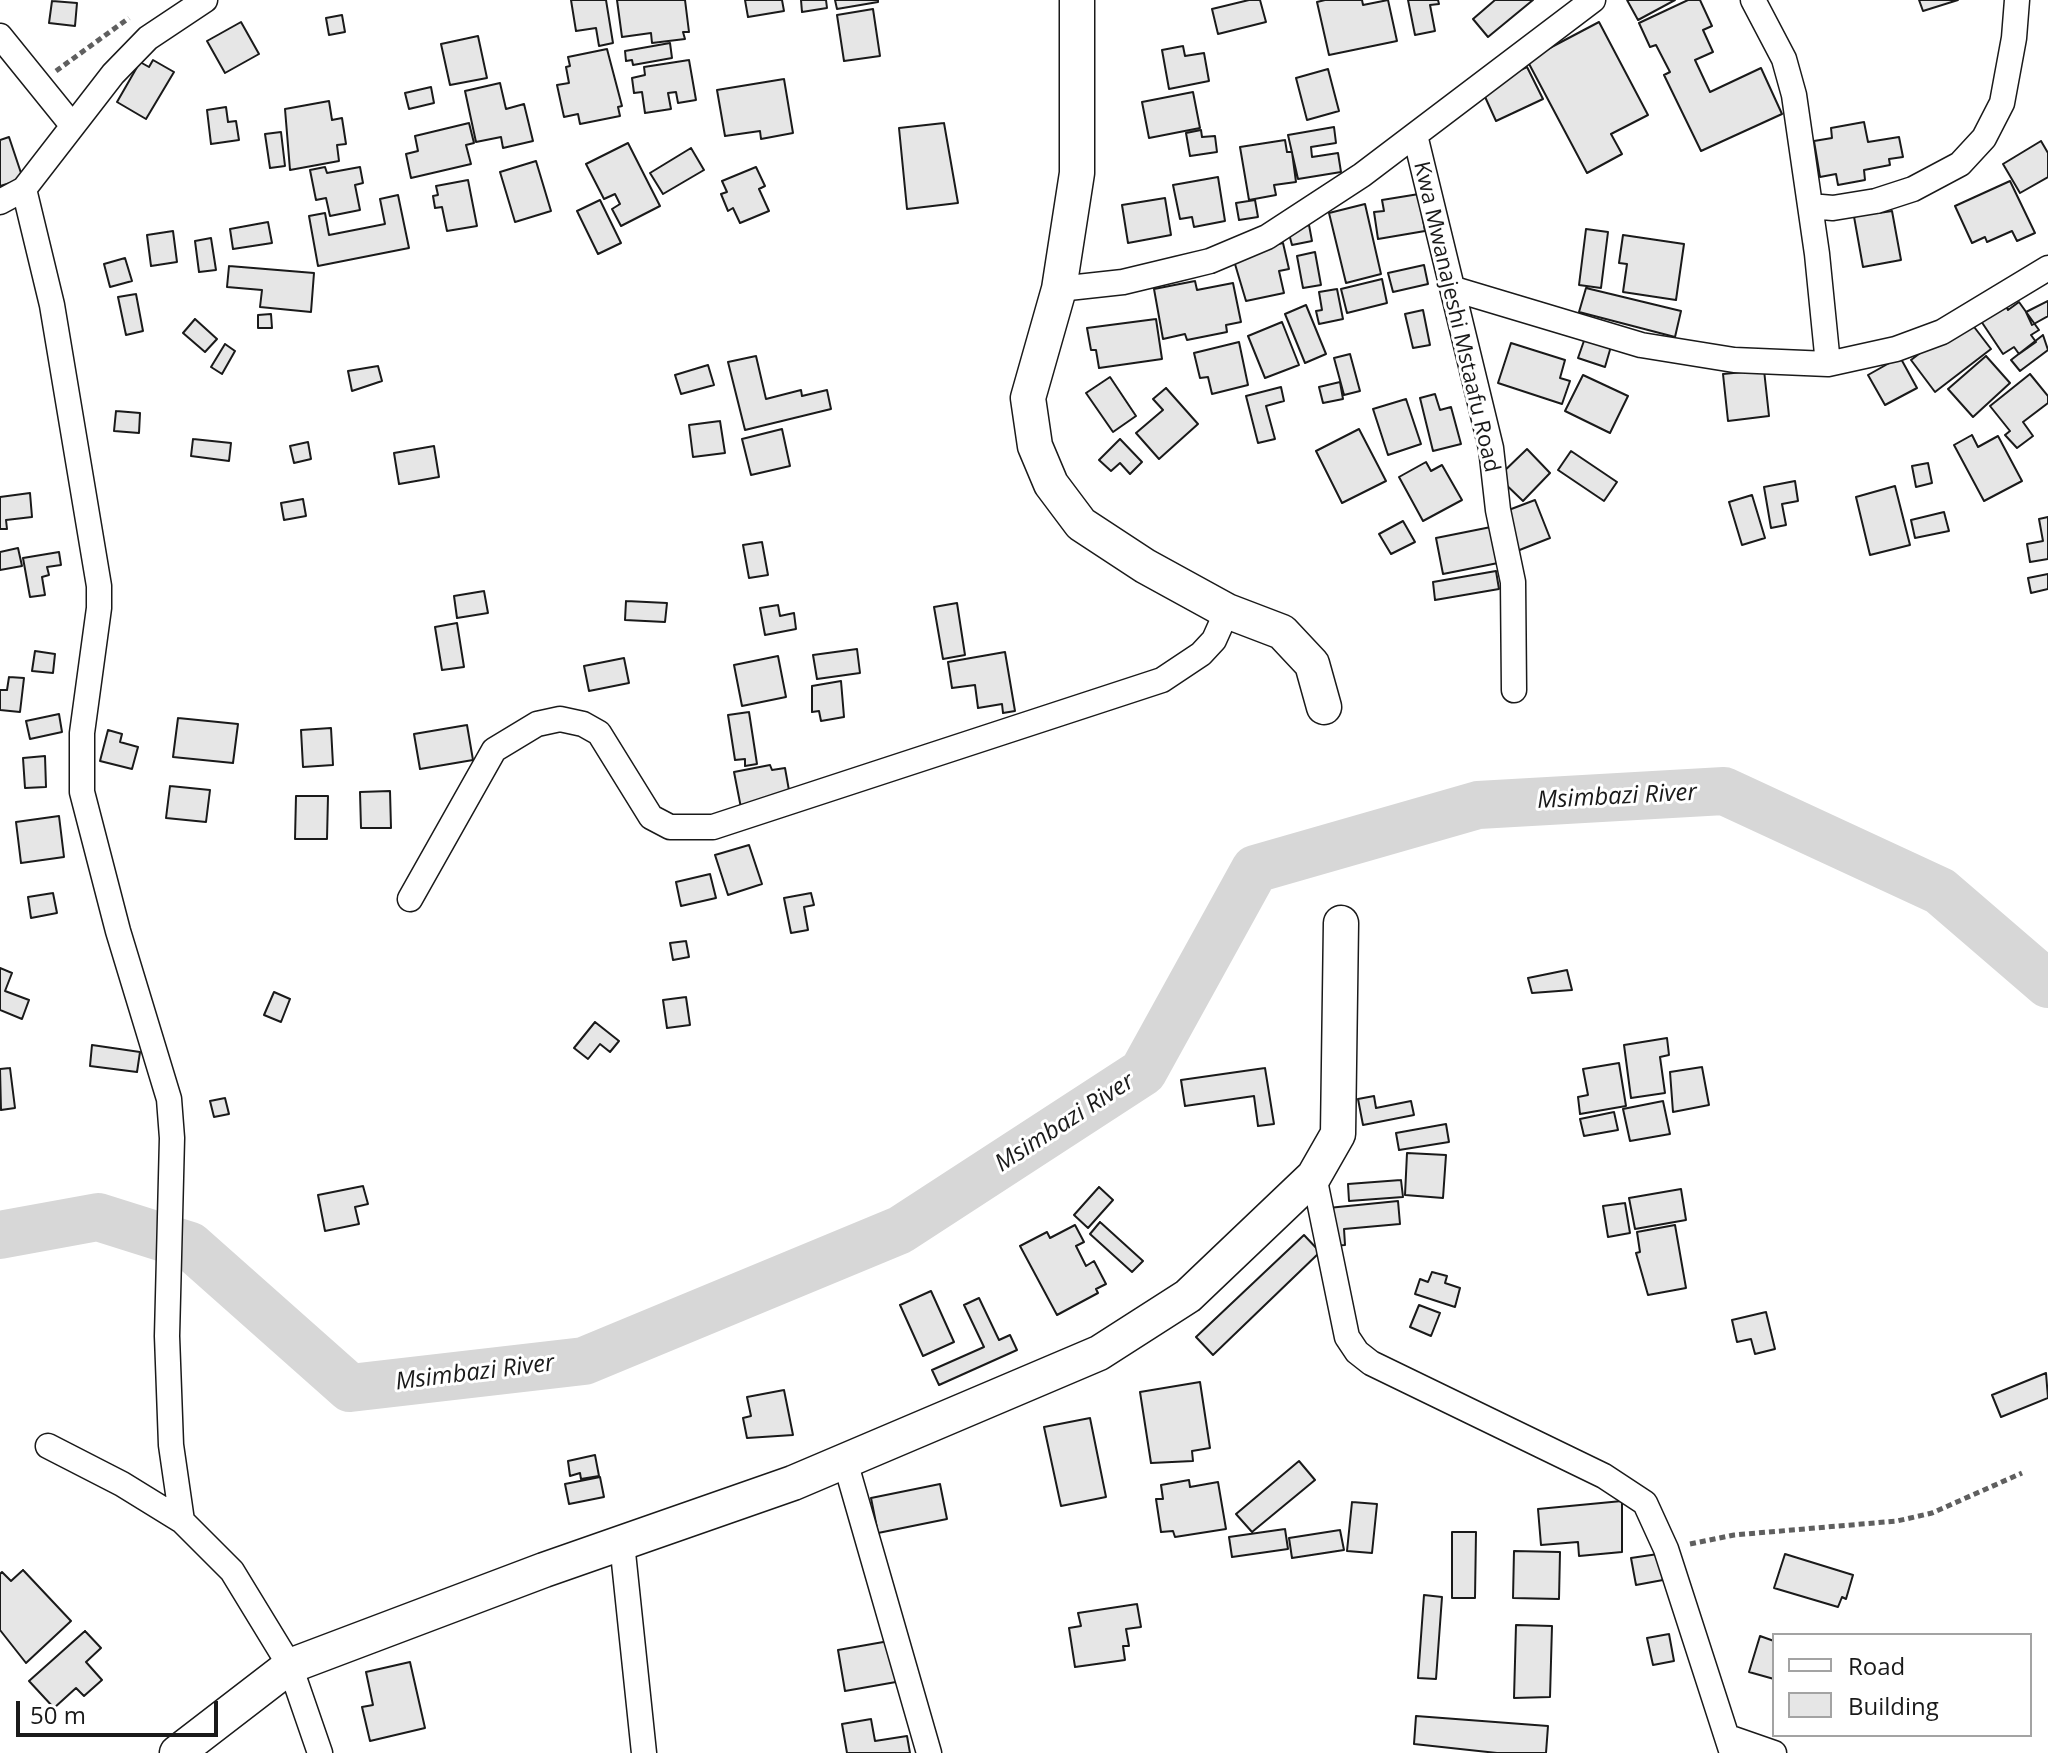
<!DOCTYPE html>
<style>
body{margin:0}
#map{position:relative;width:2048px;height:1753px;overflow:hidden;background:#fff;font-family:"Open Sans",sans-serif}
canvas{display:block}
.legend{position:absolute;left:1772px;top:1633px;width:260px;height:104px;box-sizing:border-box;background:#fff;border:2px solid #a3a3a3;margin:0;padding:10px 14px;list-style:none;font-size:24px;color:#1a1a1a}
.legend li{display:flex;align-items:center;gap:16px;height:40px}
.legend b{width:40px;border:2px solid #a3a3a3}
.scale{position:absolute;left:16px;top:1701px;width:202px;height:36px;box-sizing:border-box;border:4px solid #1a1a1a;border-top:0;padding-left:10px;font-size:24px;line-height:28px;white-space:nowrap;color:#1a1a1a;-webkit-text-stroke:6px #fff;paint-order:stroke}
</style>
<div id="map">
<canvas width="2048" height="1753"></canvas>
<ul class="legend">
<li><b style="height:10px;background:#fff"></b>Road</li>
<li><b style="height:22px;background:#e6e6e6"></b>Building</li>
</ul>
<div class="scale">50 m</div>
</div>
<script>
const ctx = document.querySelector('canvas').getContext('2d');
ctx.lineJoin = 'round';
const shape = rows => new Path2D(rows.map(r => 'M' + r).join(''));
function stroke(path, color, width, dash) { ctx.strokeStyle = color; ctx.lineWidth = width; ctx.lineCap = dash ? 'butt' : 'round'; ctx.setLineDash(dash || []); ctx.stroke(path); }
function fillPath(path, color) { ctx.fillStyle = color; ctx.fill(path, 'evenodd'); }
function drawText(font, color, halo, rows, align = 'center') {
  ctx.font = font + ' "Open Sans",sans-serif'; ctx.lineWidth = 6; ctx.setLineDash([]); ctx.textBaseline = 'middle'; ctx.strokeStyle = halo; ctx.fillStyle = color; for (const [text, x, y, turn = 0] of rows) {
    ctx.save(); ctx.translate(x, y); ctx.rotate((+turn || 0) * Math.PI / 180); ctx.textAlign = isNaN(turn) ? turn : align; if (halo) ctx.strokeText(text, 0, 0); ctx.fillText(text, 0, 0); ctx.restore();
  }
}
stroke(shape([
 [0,1235,98,1217,190,1246,350,1388,584,1361,900,1230,1143,1072,1255,869,1478,805,1724,791,1940,891,2048,984]
]), '#d7d7d7', 48);
const building = shape([
 [571,0,606,0,613,43,599,46,596,28,576,31,571,0],
 [617,0,685,0,689,32,683,32,685,39,652,43,651,33,622,37,617,0],
 [745,0,782,0,784,11,748,17,745,0],
 [801,0,826,0,827,8,802,12,801,0],
 [835,0,878,0,878,2,837,9,835,0],
 [1249,0,1260,0,1266,22,1218,34,1212,9,1249,0],
 [1325,0,1362,0,1363,5,1388,0,1397,41,1329,55,1317,2,1325,0],
 [1408,0,1438,0,1439,4,1430,5,1435,31,1415,35,1408,0],
 [1495,0,1533,0,1488,37,1473,19,1495,0],
 [1627,0,1675,0,1638,20,1627,0],
 [1688,0,1700,0,1712,26,1703,30,1713,52,1695,60,1710,92,1761,68,1782,114,1701,151,1664,75,1670,72,1656,45,1650,47,1639,23,1688,0],
 [1919,0,1958,0,1923,11,1919,0],
 [52,1,77,3,75,26,49,23,52,1],
 [873,9,880,56,844,61,837,15,873,9],
 [342,15,345,32,329,35,326,18,342,15],
 [241,22,259,54,225,73,207,41,241,22],
 [1599,22,1648,115,1611,134,1622,154,1587,173,1527,60,1599,22],
 [478,36,487,78,450,85,441,44,478,36],
 [670,43,672,58,633,65,632,60,626,61,625,51,670,43],
 [1183,46,1185,56,1204,53,1209,81,1169,89,1162,50,1183,46],
 [607,49,622,106,618,107,620,116,580,124,578,114,564,117,557,85,569,83,566,67,570,66,568,57,607,49],
 [153,60,174,72,146,119,117,102,140,62,149,67,153,60],
 [689,60,696,100,678,103,676,92,668,93,671,109,645,113,642,92,634,93,632,78,645,75,644,67,689,60],
 [1527,67,1543,99,1496,121,1481,88,1527,67],
 [1328,69,1339,111,1307,120,1296,78,1328,69],
 [784,79,793,133,761,139,760,131,725,136,717,90,784,79],
 [500,83,506,109,524,104,533,141,503,148,501,137,476,142,465,91,500,83],
 [431,87,434,103,409,109,405,93,431,87],
 [1193,92,1200,128,1149,138,1142,102,1193,92],
 [329,101,332,120,342,118,346,144,337,145,339,161,290,170,285,109,329,101],
 [226,107,228,122,236,121,239,140,211,144,207,110,226,107],
 [1864,122,1868,142,1899,137,1903,157,1889,159,1890,165,1864,170,1865,180,1838,185,1836,174,1820,177,1814,141,1832,138,1831,128,1864,122],
 [469,123,474,143,466,145,471,164,411,178,406,154,418,151,415,136,469,123],
 [944,123,958,203,907,209,899,128,944,123],
 [1334,127,1336,143,1311,147,1312,157,1338,153,1341,172,1298,179,1288,135,1334,127],
 [1201,130,1202,137,1215,136,1217,152,1190,156,1186,133,1201,130],
 [281,132,285,166,270,168,265,134,281,132],
 [9,137,23,179,0,186,0,140,9,137],
 [1285,140,1287,152,1292,152,1296,182,1274,185,1276,195,1249,200,1240,147,1285,140],
 [2041,141,2048,153,2048,177,2020,193,2003,164,2041,141],
 [628,143,660,206,621,226,612,209,620,204,615,194,604,199,586,164,628,143],
 [691,148,704,170,663,194,650,173,691,148],
 [536,161,551,211,515,222,500,172,536,161],
 [325,167,327,173,360,167,363,183,355,185,360,210,330,216,326,198,316,200,310,170,325,167],
 [756,167,765,186,759,189,769,211,740,223,733,208,728,211,721,194,727,192,722,181,756,167],
 [1218,177,1225,221,1194,227,1192,217,1180,219,1173,185,1218,177],
 [468,180,477,226,447,231,442,207,435,208,433,196,438,195,436,186,468,180],
 [2010,181,2035,233,2017,241,2012,231,1987,242,1985,237,1972,243,1955,206,2010,181],
 [1419,194,1425,231,1378,239,1374,212,1384,211,1382,200,1419,194],
 [398,195,409,248,318,266,309,216,325,213,329,235,385,224,380,199,398,195],
 [1165,198,1171,235,1128,243,1122,205,1165,198],
 [600,200,621,243,598,254,577,211,600,200],
 [1255,200,1258,217,1239,220,1236,203,1255,200],
 [1365,204,1381,274,1346,283,1329,213,1365,204],
 [1878,207,1879,213,1892,211,1901,260,1863,267,1853,211,1878,207],
 [268,222,272,243,233,249,230,229,268,222],
 [1309,225,1312,241,1292,245,1288,230,1309,225],
 [1586,229,1608,232,1601,288,1579,285,1586,229],
 [173,231,177,262,151,266,147,235,173,231],
 [1623,235,1684,244,1676,300,1623,292,1627,264,1619,263,1623,235],
 [211,238,216,270,199,272,195,241,211,238],
 [1283,243,1289,269,1279,271,1284,293,1246,301,1232,254,1283,243],
 [1315,252,1321,285,1303,288,1297,256,1315,252],
 [125,258,132,281,110,287,104,264,125,258],
 [1424,265,1428,284,1393,292,1388,273,1424,265],
 [229,266,314,273,311,312,260,307,262,290,227,287,229,266],
 [1382,279,1387,303,1347,313,1341,289,1382,279],
 [1195,281,1197,290,1233,283,1241,322,1226,325,1227,332,1187,340,1185,334,1163,339,1154,289,1195,281],
 [1586,288,1681,311,1675,337,1579,312,1586,288],
 [1337,289,1343,319,1319,324,1316,311,1322,310,1319,292,1337,289],
 [136,294,143,331,126,335,118,297,136,294],
 [2048,301,2048,316,2032,325,2026,312,2048,301],
 [2004,302,2008,310,2019,302,2039,330,2031,335,2036,342,2019,354,2014,347,2003,354,1979,318,2004,302],
 [1306,305,1326,354,1305,363,1285,314,1306,305],
 [1423,310,1430,345,1413,348,1405,314,1423,310],
 [271,314,272,328,258,328,258,315,271,314],
 [195,319,217,339,205,352,183,333,195,319],
 [1156,319,1162,359,1099,368,1096,350,1091,350,1087,328,1156,319],
 [1968,319,1991,349,1935,392,1911,360,1941,337,1947,343,1957,336,1968,319],
 [1282,322,1299,365,1265,378,1248,336,1282,322],
 [1586,335,1612,343,1605,367,1578,358,1586,335],
 [2043,335,2048,350,2020,371,2011,360,2043,335],
 [1239,342,1248,385,1212,394,1208,377,1200,378,1194,353,1239,342],
 [1511,343,1565,360,1560,378,1570,381,1562,404,1498,383,1511,343],
 [225,344,235,351,222,374,211,367,225,344],
 [1350,354,1360,391,1344,395,1334,358,1350,354],
 [756,356,766,399,801,390,802,396,827,390,831,409,745,430,728,362,756,356],
 [1986,356,2010,383,1973,417,1948,389,1986,356],
 [1900,357,1917,388,1885,405,1868,375,1900,357],
 [708,365,714,385,681,394,675,375,708,365],
 [378,366,382,381,352,391,348,371,378,366],
 [1764,370,1769,416,1728,421,1723,374,1764,370],
 [2030,374,2048,396,2048,403,2023,422,2033,436,2017,448,2005,435,2010,431,1990,406,2030,374],
 [1583,375,1628,396,1610,433,1565,411,1583,375],
 [1110,377,1136,416,1113,432,1086,393,1110,377],
 [1340,382,1343,399,1323,403,1319,387,1340,382],
 [1281,387,1284,401,1266,406,1275,439,1258,443,1246,396,1281,387],
 [1166,388,1198,424,1159,459,1136,433,1163,410,1153,399,1166,388],
 [1435,394,1440,410,1451,407,1461,444,1433,451,1420,398,1435,394],
 [1406,399,1421,444,1388,455,1373,409,1406,399],
 [116,411,140,413,139,433,114,431,116,411],
 [720,421,725,453,693,457,689,425,720,421],
 [782,429,790,466,751,475,742,439,782,429],
 [1359,429,1386,481,1342,503,1316,451,1359,429],
 [1972,435,1978,447,1998,436,2022,481,1984,501,1954,445,1972,435],
 [193,439,231,443,229,461,191,456,193,439],
 [1120,439,1142,462,1130,474,1120,463,1111,471,1099,460,1120,439],
 [308,442,311,459,294,463,290,446,308,442],
 [434,446,439,477,399,484,394,453,434,446],
 [1527,449,1550,473,1523,501,1498,477,1527,449],
 [1571,451,1617,482,1604,501,1558,470,1571,451],
 [1426,462,1431,471,1442,465,1462,500,1423,521,1399,477,1426,462],
 [1928,463,1932,483,1916,487,1912,466,1928,463],
 [1795,481,1798,501,1782,504,1786,525,1771,528,1764,487,1795,481],
 [1895,486,1910,545,1870,555,1856,497,1895,486],
 [30,493,32,517,6,520,7,529,0,529,0,497,30,493],
 [1752,495,1765,538,1742,545,1729,502,1752,495],
 [303,499,306,516,284,520,281,503,303,499],
 [1535,500,1550,538,1517,551,1506,511,1535,500],
 [1944,512,1949,531,1915,538,1911,520,1944,512],
 [2048,517,2048,559,2030,562,2027,544,2043,541,2039,519,2048,517],
 [1403,521,1415,542,1391,554,1379,534,1403,521],
 [1491,527,1498,563,1443,574,1436,538,1491,527],
 [762,542,768,575,749,578,743,545,762,542],
 [18,548,22,566,0,570,0,552,18,548],
 [59,552,61,565,47,567,49,575,42,577,45,595,30,597,23,558,59,552],
 [1496,571,1499,589,1435,600,1433,582,1496,571],
 [2048,574,2048,589,2031,593,2028,578,2048,574],
 [484,591,488,613,457,618,454,596,484,591],
 [626,601,667,603,665,622,625,620,626,601],
 [957,603,965,655,943,659,934,607,957,603],
 [778,605,780,616,794,613,796,629,765,635,760,608,778,605],
 [457,623,464,667,442,670,435,627,457,623],
 [857,649,860,673,817,679,813,655,857,649],
 [35,651,55,654,53,673,32,671,35,651],
 [1005,652,1015,711,1003,713,1002,704,978,708,975,685,952,688,948,662,1005,652],
 [778,656,786,697,742,706,734,665,778,656],
 [624,658,629,683,589,691,584,666,624,658],
 [9,677,24,678,20,712,0,710,0,690,7,690,9,677],
 [841,681,844,717,821,721,819,711,812,712,812,686,841,681],
 [749,712,757,764,745,766,745,759,735,760,728,715,749,712],
 [59,714,62,732,30,739,26,721,59,714],
 [178,718,238,724,233,763,173,757,178,718],
 [467,725,473,760,420,769,414,734,467,725],
 [331,728,333,765,303,767,301,730,331,728],
 [108,730,122,734,120,742,138,747,132,769,100,761,108,730],
 [45,756,46,787,25,788,23,758,45,756],
 [770,765,772,770,785,768,790,796,742,813,734,772,770,765],
 [170,786,210,790,206,822,166,818,170,786],
 [390,791,391,828,361,828,360,792,390,791],
 [296,796,328,796,327,839,295,839,296,796],
 [59,816,64,857,21,863,16,822,59,816],
 [749,845,762,884,728,895,715,855,749,845],
 [710,874,716,898,681,906,676,882,710,874],
 [53,893,57,913,31,918,28,897,53,893],
 [811,893,814,905,804,907,808,930,791,933,784,898,811,893],
 [686,941,689,957,673,960,670,943,686,941],
 [0,968,12,973,5,991,29,1000,22,1019,0,1010,0,968],
 [1567,970,1572,990,1532,993,1528,978,1567,970],
 [274,992,290,999,281,1022,264,1015,274,992],
 [686,997,690,1025,667,1028,663,1000,686,997],
 [595,1022,619,1041,610,1052,600,1044,588,1059,574,1048,595,1022],
 [1667,1038,1669,1055,1660,1057,1665,1093,1631,1098,1624,1045,1667,1038],
 [92,1045,140,1052,137,1072,90,1066,92,1045],
 [1619,1063,1626,1106,1580,1114,1578,1097,1588,1095,1583,1069,1619,1063],
 [1702,1067,1709,1105,1673,1112,1670,1072,1702,1067],
 [10,1068,15,1108,1,1110,0,1069,10,1068],
 [1265,1068,1274,1124,1258,1126,1254,1096,1185,1106,1181,1080,1265,1068],
 [1374,1096,1376,1108,1411,1101,1414,1115,1363,1125,1358,1099,1374,1096],
 [225,1098,229,1114,214,1117,210,1101,225,1098],
 [1663,1101,1670,1134,1630,1141,1623,1109,1663,1101],
 [1614,1112,1618,1130,1584,1136,1580,1119,1614,1112],
 [1446,1124,1449,1142,1399,1150,1396,1133,1446,1124],
 [1407,1153,1446,1155,1443,1198,1405,1195,1407,1153],
 [1401,1180,1403,1197,1349,1201,1348,1184,1401,1180],
 [363,1186,368,1204,355,1207,359,1224,325,1231,318,1195,363,1186],
 [1099,1187,1113,1200,1088,1228,1074,1215,1099,1187],
 [1681,1189,1686,1220,1635,1229,1629,1198,1681,1189],
 [1398,1201,1400,1224,1344,1229,1345,1245,1331,1246,1328,1208,1398,1201],
 [1625,1203,1630,1233,1608,1237,1603,1206,1625,1203],
 [1100,1222,1143,1261,1132,1272,1090,1234,1100,1222],
 [1075,1225,1084,1242,1076,1246,1086,1266,1094,1261,1106,1284,1096,1289,1098,1293,1057,1315,1020,1246,1047,1232,1050,1238,1075,1225],
 [1675,1225,1686,1288,1648,1295,1636,1253,1640,1252,1637,1232,1675,1225],
 [1304,1235,1320,1252,1213,1355,1196,1337,1304,1235],
 [1432,1272,1447,1276,1445,1283,1460,1288,1455,1307,1415,1294,1420,1279,1428,1282,1432,1272],
 [931,1291,954,1342,923,1356,900,1305,931,1291],
 [979,1298,999,1340,1010,1335,1017,1350,939,1385,932,1370,984,1347,964,1305,979,1298],
 [1419,1305,1440,1313,1431,1336,1410,1327,1419,1305],
 [1766,1312,1775,1349,1755,1354,1751,1339,1737,1342,1732,1320,1766,1312],
 [2046,1373,2048,1398,2001,1417,1992,1395,2046,1373],
 [1200,1382,1210,1448,1192,1451,1193,1461,1151,1463,1140,1392,1200,1382],
 [784,1390,793,1435,747,1438,743,1418,751,1416,747,1397,784,1390],
 [1090,1418,1106,1497,1061,1506,1044,1427,1090,1418],
 [595,1455,599,1476,581,1479,580,1473,570,1476,568,1461,595,1455],
 [1299,1461,1315,1480,1252,1532,1236,1514,1299,1461],
 [600,1477,604,1497,569,1504,565,1484,600,1477],
 [1189,1480,1190,1487,1218,1482,1226,1529,1175,1537,1173,1531,1161,1532,1156,1499,1163,1499,1161,1485,1189,1480],
 [940,1484,947,1519,878,1533,871,1498,940,1484],
 [1622,1501,1622,1552,1579,1556,1578,1542,1541,1545,1538,1509,1622,1501],
 [1352,1502,1377,1504,1372,1553,1347,1551,1352,1502],
 [1285,1529,1288,1549,1232,1557,1229,1537,1285,1529],
 [1340,1530,1344,1550,1292,1558,1289,1538,1340,1530],
 [1452,1532,1476,1532,1475,1598,1452,1598,1452,1532],
 [1514,1551,1560,1552,1559,1599,1513,1598,1514,1551],
 [1658,1554,1663,1580,1636,1585,1631,1558,1658,1554],
 [1785,1554,1853,1575,1846,1599,1842,1597,1838,1607,1774,1588,1785,1554],
 [23,1570,71,1621,26,1663,0,1630,0,1574,2,1572,11,1581,23,1570],
 [1424,1595,1442,1597,1436,1679,1418,1678,1424,1595],
 [1137,1604,1141,1627,1126,1629,1129,1646,1123,1646,1125,1660,1075,1667,1069,1628,1081,1626,1078,1613,1137,1604],
 [1516,1625,1552,1626,1550,1697,1514,1698,1516,1625],
 [85,1631,101,1648,86,1662,102,1680,84,1696,76,1688,54,1708,29,1681,85,1631],
 [1669,1634,1674,1661,1653,1665,1647,1638,1669,1634],
 [1760,1636,1774,1641,1774,1679,1749,1672,1760,1636],
 [889,1641,896,1682,845,1691,838,1650,889,1641],
 [410,1662,425,1728,370,1741,362,1707,373,1705,366,1672,410,1662],
 [1416,1716,1548,1726,1546,1753,1497,1753,1414,1744,1416,1716],
 [871,1719,875,1741,907,1736,910,1753,847,1753,842,1724,871,1719]
]);
fillPath(building, '#e6e6e6');
stroke(building, '#1a1a1a', 2);
const street = shape([
 [1753,0,1784,59,1794,95,1817,254,1828,364],
 [0,36,72,125],
 [1415,135,1491,448,1498,510,1513,582,1514,690],
 [24,189,52,305,99,586,99,608,82,733,82,792,118,931,169,1099,172,1138,167,1336,171,1445,182,1521],
 [0,202,24,189,113,74,148,38,205,0],
 [1810,206,1833,208,1876,201,1913,189,1960,164,1984,138,2002,103,2014,38,2017,0],
 [1059,289,1123,282,1177,269,1210,261,1267,237,1362,175,1593,0],
 [1454,289,1641,345,1734,360,1828,364,1896,349,1942,332,2048,268],
 [410,899,494,750,537,724,560,719,583,724,599,733,651,817,670,827,713,827,1162,680,1201,654,1214,640,1227,611],
 [1314,1176,1347,1337,1357,1352,1371,1363,1604,1476,1645,1503,1666,1549,1732,1753],
 [48,1446,122,1484,182,1521,232,1571,290,1666,320,1753],
 [845,1461,929,1753],
 [622,1543,644,1753],
 [1728,1737,1774,1753]
]);
const secondary = shape([
 [1077,0,1077,173,1059,289,1028,398,1035,446,1051,484,1081,524,1145,566,1227,611,1282,632,1312,664,1324,707],
 [177,1753,290,1666,544,1570,793,1483,1099,1353,1188,1296,1314,1176,1338,1134,1341,923]
]);
stroke(street, '#1a1a1a', 27);
stroke(secondary, '#1a1a1a', 37);
stroke(shape([
 [56,71,129,18],
 [1690,1544,1734,1535,1897,1521,1932,1513,2022,1473]
]), '#5f5f5f', 5, [6, 4]);
stroke(street, '#fff', 24);
stroke(secondary, '#fff', 34);
drawText('22px', '#1a1a1a', '#fff', [
 ["Kwa Mwanajeshi Mstaafu Road",1456,317,77]
]);
drawText('italic 24px', '#1a1a1a', '#fff', [
 ["Msimbazi River",1617,797,-3],
 ["Msimbazi River",1065,1123,-33],
 ["Msimbazi River",475,1373,-7]
]);
</script>
